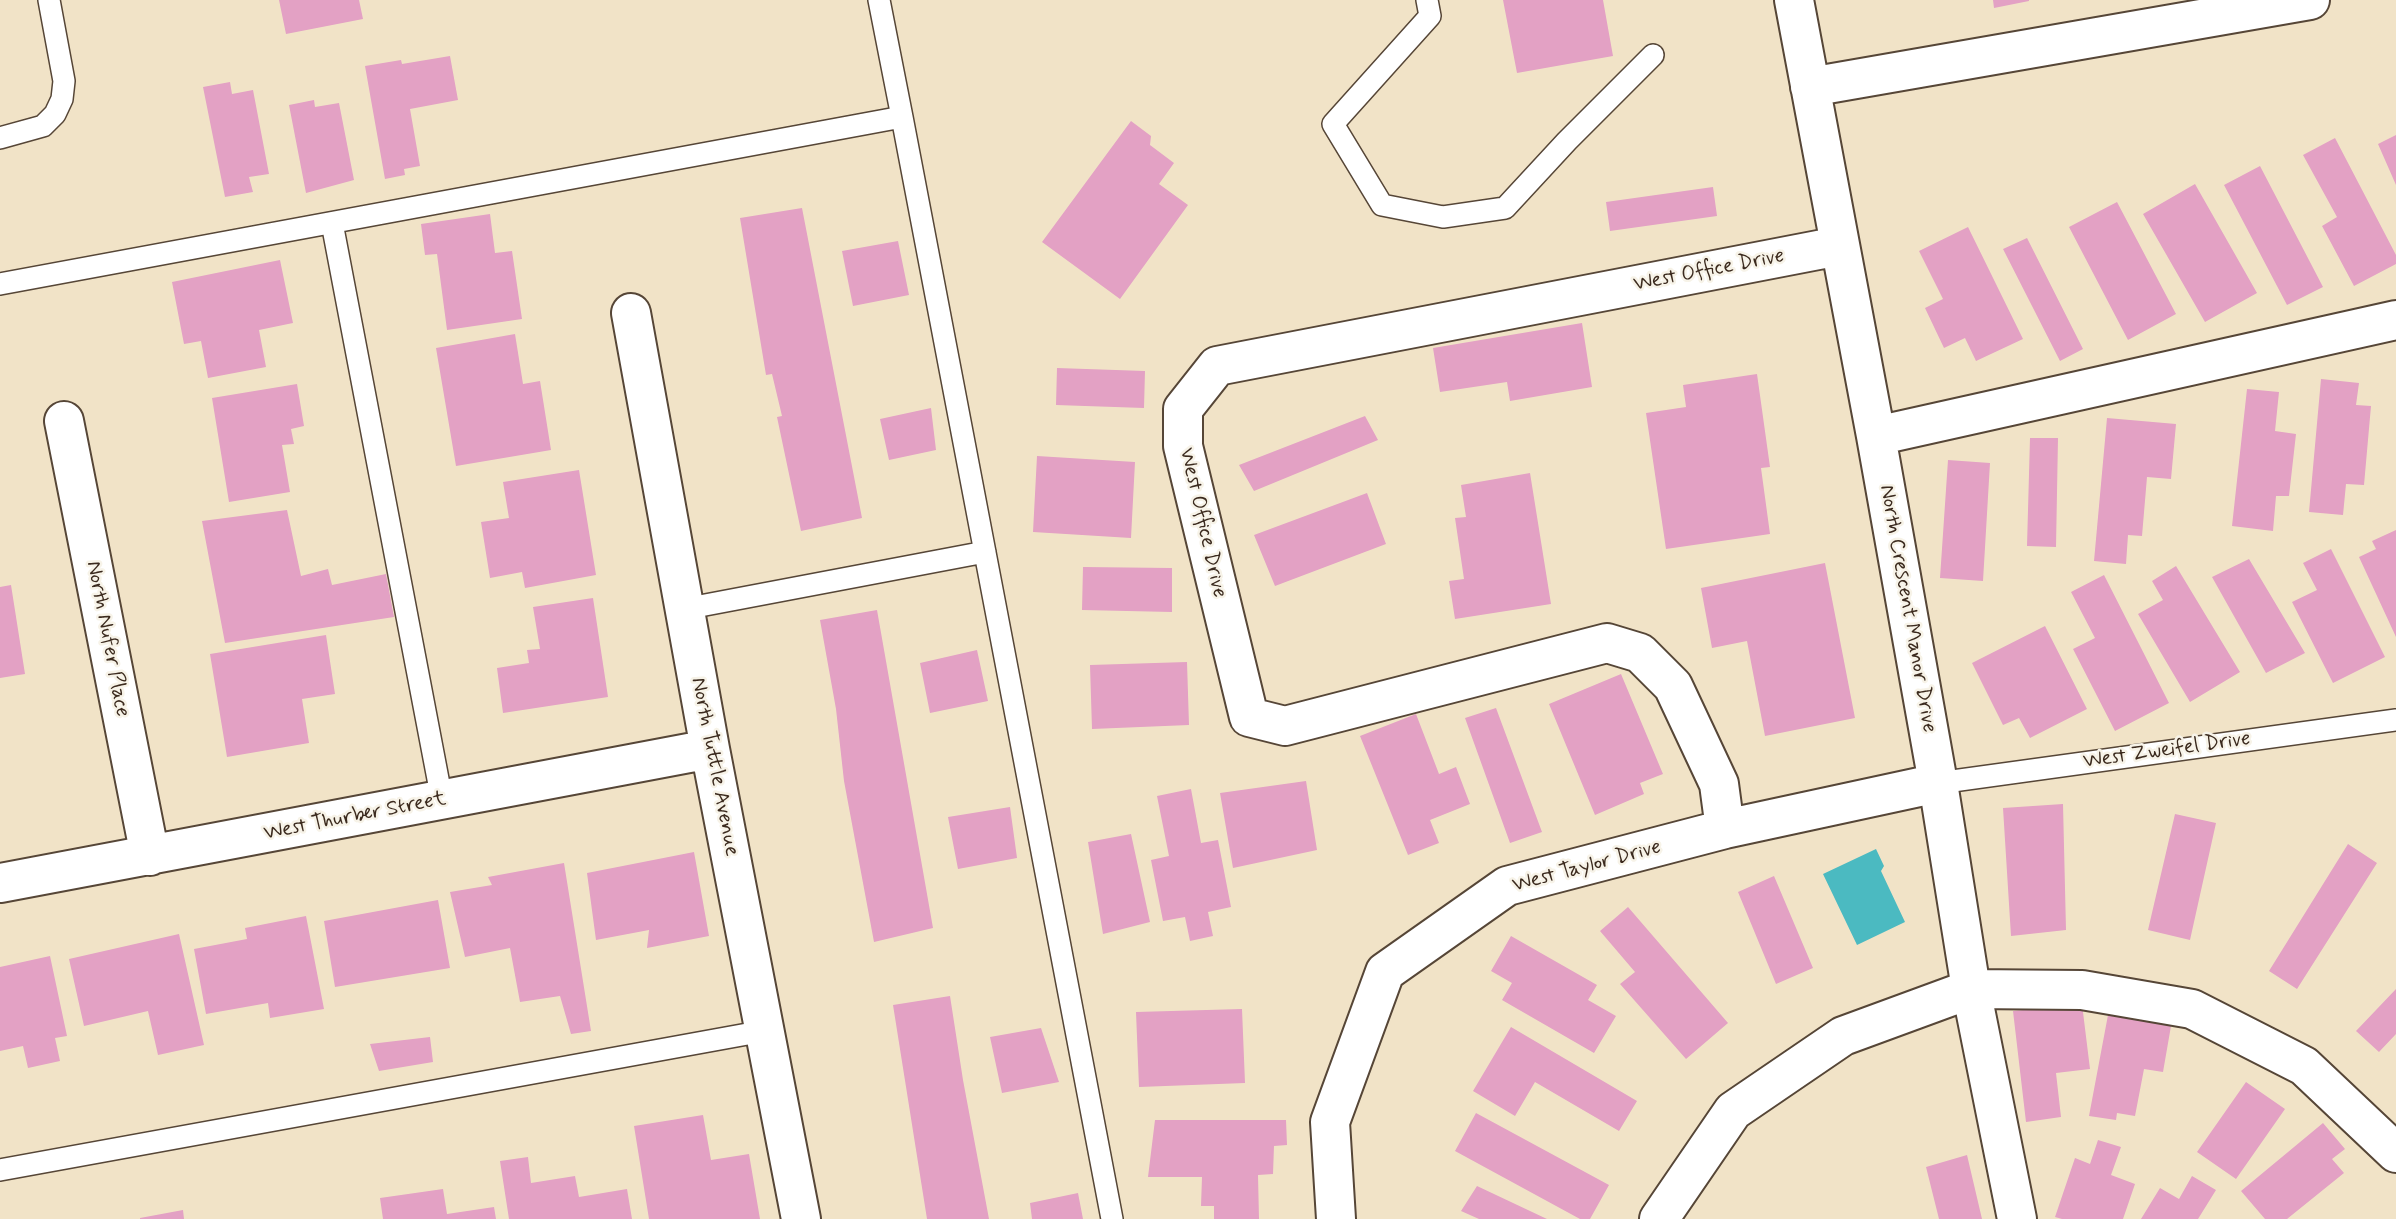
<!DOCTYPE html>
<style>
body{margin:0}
canvas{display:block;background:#f1e3c7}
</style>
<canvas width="2396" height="1219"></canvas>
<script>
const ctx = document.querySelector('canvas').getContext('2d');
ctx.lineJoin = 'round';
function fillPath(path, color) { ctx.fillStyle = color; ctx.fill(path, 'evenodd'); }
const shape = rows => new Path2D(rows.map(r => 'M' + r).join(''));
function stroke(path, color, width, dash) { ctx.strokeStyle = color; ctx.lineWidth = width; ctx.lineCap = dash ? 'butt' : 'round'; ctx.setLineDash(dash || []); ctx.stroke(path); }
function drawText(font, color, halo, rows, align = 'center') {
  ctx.font = font + ' Mynerve,sans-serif'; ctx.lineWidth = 5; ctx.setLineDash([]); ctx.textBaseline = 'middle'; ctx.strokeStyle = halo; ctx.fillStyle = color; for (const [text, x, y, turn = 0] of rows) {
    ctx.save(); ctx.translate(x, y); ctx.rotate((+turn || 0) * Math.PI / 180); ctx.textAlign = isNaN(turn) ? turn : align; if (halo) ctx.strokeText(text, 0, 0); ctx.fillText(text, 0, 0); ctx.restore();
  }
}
fillPath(shape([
 [1876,849,1884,866,1881,871,1905,922,1857,945,1823,874]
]), '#4bbac1');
fillPath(shape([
 [279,0,359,0,363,19,286,34],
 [1503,0,1603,0,1613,56,1517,73],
 [1993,0,2029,0,2029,1,1994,8],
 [450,56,458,100,410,109,420,166,404,169,405,175,385,179,365,66,401,60,402,64],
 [230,82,232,94,253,90,269,174,249,177,253,192,225,197,203,87],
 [314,100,315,107,339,103,354,180,306,193,289,105],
 [1131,121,1151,136,1150,145,1174,163,1159,184,1188,205,1120,299,1042,242],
 [2396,135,2396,185,2378,144],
 [2335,138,2396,255,2396,264,2354,286,2322,226,2337,217,2303,155],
 [2260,166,2323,287,2287,305,2224,185],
 [2195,184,2257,293,2205,322,2143,214],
 [1713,187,1717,216,1610,231,1606,202],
 [2117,202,2176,314,2128,340,2069,227],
 [802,208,862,518,801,531,777,417,782,416,772,374,766,375,740,218],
 [490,214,495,253,512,251,522,319,447,330,437,254,425,255,421,224],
 [1968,227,2023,339,1976,361,1965,338,1944,348,1925,308,1943,299,1919,251],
 [2027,238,2083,349,2060,361,2003,249],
 [898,241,909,295,853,306,842,251],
 [280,260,293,323,259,330,266,367,208,378,201,341,184,344,172,282],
 [1582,323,1592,387,1510,401,1507,382,1440,392,1433,348],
 [515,334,523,384,540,381,551,450,456,466,436,348],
 [1057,368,1145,371,1144,408,1056,405],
 [1757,374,1770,467,1761,468,1770,534,1666,549,1646,413,1686,407,1683,385],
 [2321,379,2359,383,2356,405,2371,406,2364,485,2346,484,2343,515,2309,512],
 [297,384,304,426,291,429,294,444,282,445,290,492,229,502,212,398],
 [2247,389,2279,392,2275,431,2296,434,2289,496,2276,496,2273,531,2232,526],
 [931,408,936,450,889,460,880,419],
 [1365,416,1378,440,1254,491,1239,465],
 [2107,418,2176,424,2171,479,2147,477,2142,536,2128,535,2126,564,2094,561],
 [2030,438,2058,438,2056,547,2027,546],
 [1037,456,1135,462,1131,538,1033,532],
 [1948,460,1990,463,1983,581,1940,578],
 [579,470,596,575,525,588,522,572,490,578,481,522,509,518,503,482],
 [1530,473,1551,604,1455,619,1449,581,1464,579,1455,518,1466,517,1461,485],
 [1367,493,1386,544,1275,586,1254,535],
 [287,510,301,576,328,569,332,585,386,574,394,617,225,643,202,521],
 [2396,530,2396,637,2359,557,2376,549,2372,541],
 [2331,549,2385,657,2333,683,2292,602,2317,590,2303,563],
 [2249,559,2305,653,2266,673,2212,577],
 [1825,563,1855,718,1765,736,1747,641,1712,648,1701,588],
 [2176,566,2240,672,2190,702,2138,614,2163,600,2152,581],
 [1083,567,1172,568,1172,612,1082,610],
 [2104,575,2169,703,2115,731,2073,649,2095,638,2071,592],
 [11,585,25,674,0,678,0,587],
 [593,598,608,697,503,713,497,668,529,663,527,650,540,649,533,607],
 [877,610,933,928,874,942,844,781,836,709,820,620],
 [2045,626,2087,709,2030,738,2019,718,2003,725,1972,663],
 [326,635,335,694,302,699,309,743,227,757,210,654],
 [977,650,988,701,930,713,920,663],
 [1187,662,1189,725,1092,729,1090,665],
 [1621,674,1663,774,1640,783,1644,794,1595,815,1549,704],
 [1496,708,1542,832,1510,843,1465,718],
 [1416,714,1439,774,1456,767,1470,804,1430,820,1439,843,1408,855,1360,736],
 [1306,781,1317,850,1233,868,1220,793],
 [1191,789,1201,843,1218,840,1231,907,1208,912,1213,936,1190,941,1185,917,1163,921,1151,860,1169,856,1157,796],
 [2063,804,2066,930,2011,936,2003,808],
 [1010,807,1017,858,958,869,948,817],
 [2175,814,2216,823,2190,940,2148,930],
 [1131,834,1150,922,1103,934,1088,842],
 [2348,844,2377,863,2297,989,2269,971],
 [694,852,709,936,647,948,649,930,596,940,587,873],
 [564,863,591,1031,571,1034,560,996,520,1002,510,948,465,957,450,892,492,885,488,877],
 [1774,876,1813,968,1776,984,1738,892],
 [438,900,450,968,335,987,324,921],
 [1628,907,1728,1023,1686,1059,1620,984,1635,972,1600,931],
 [306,916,324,1009,270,1018,268,1003,206,1014,194,949,247,939,245,928],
 [179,934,204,1045,158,1055,148,1011,84,1026,69,959],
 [1511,936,1597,985,1588,1000,1616,1016,1594,1053,1502,1000,1512,983,1491,971],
 [50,956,67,1036,55,1038,60,1061,28,1068,23,1046,0,1051,0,967],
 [2396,989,2396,1034,2379,1052,2356,1031],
 [950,996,963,1080,989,1219,927,1219,893,1005],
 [2082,1004,2090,1069,2056,1073,2061,1117,2026,1122,2013,1011],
 [1242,1009,1245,1083,1139,1087,1136,1012],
 [2108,1015,2171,1026,2163,1072,2144,1069,2135,1116,2117,1113,2116,1120,2089,1116],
 [1511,1027,1637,1101,1619,1131,1535,1082,1515,1116,1473,1091],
 [1041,1028,1059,1082,1002,1093,990,1037],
 [430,1037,433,1062,379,1071,370,1044],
 [2246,1082,2285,1109,2236,1179,2197,1152],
 [1476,1113,1609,1185,1590,1219,1580,1219,1455,1151],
 [703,1115,711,1160,749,1154,760,1219,649,1219,634,1126],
 [1155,1120,1286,1120,1287,1145,1274,1146,1273,1174,1258,1175,1259,1219,1214,1219,1214,1206,1201,1206,1202,1177,1148,1177],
 [2323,1123,2345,1149,2332,1159,2344,1173,2287,1219,2265,1219,2241,1191],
 [2098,1140,2121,1147,2111,1175,2135,1184,2123,1219,2062,1219,2055,1217,2075,1158,2090,1164],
 [1967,1155,1982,1219,1939,1219,1926,1167],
 [528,1157,531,1183,575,1176,579,1197,627,1189,632,1219,509,1219,500,1161],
 [2192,1176,2216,1190,2198,1219,2141,1219,2160,1188,2179,1199],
 [1477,1186,1547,1219,1479,1219,1461,1211],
 [443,1189,447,1214,494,1207,496,1219,383,1219,380,1198],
 [1078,1193,1083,1219,1032,1219,1030,1203],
 [183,1210,184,1219,140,1219,140,1218]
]), '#e3a1c4');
const service = shape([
 [879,0,902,117],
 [1427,0,1430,16,1333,124,1382,205,1443,217,1505,208,1567,141,1653,55],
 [0,138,43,126,55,114,62,99,64,81,49,0],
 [332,223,442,800],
 [0,284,902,117,1112,1219],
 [684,609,985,552],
 [1938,783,2396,720],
 [0,1170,764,1031]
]);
const minor = shape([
 [1794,0,1876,436,1938,783,1971,989,2017,1219],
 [1810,87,2310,0],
 [631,313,710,749,801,1219],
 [64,421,150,856],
 [1876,436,2396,320],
 [1725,829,1719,784,1673,686,1640,653,1607,643,1285,726,1249,717,1183,446,1183,409,1217,366,1839,246],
 [0,883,710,749],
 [1336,1219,1330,1122,1385,972,1507,886,1725,829,1938,783],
 [1659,1219,1733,1111,1843,1036,1971,989,2082,990,2192,1009,2304,1066,2396,1153]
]);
stroke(service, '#564637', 24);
stroke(minor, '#564637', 42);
stroke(service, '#fff', 21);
stroke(minor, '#fff', 38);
drawText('21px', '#3b2a1e', '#f7f3e8', [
 ["West Office Drive",1709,271,-11],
 ["West Office Drive",1202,523,77],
 ["North Crescent Manor Drive",1907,609,80],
 ["North Nufer Place",107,639,79],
 ["West Zweifel Drive",2167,751,-8],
 ["North Tuttle Avenue",714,767,79],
 ["West Thurber Street",355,817,-11],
 ["West Taylor Drive",1587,867,-15]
]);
</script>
